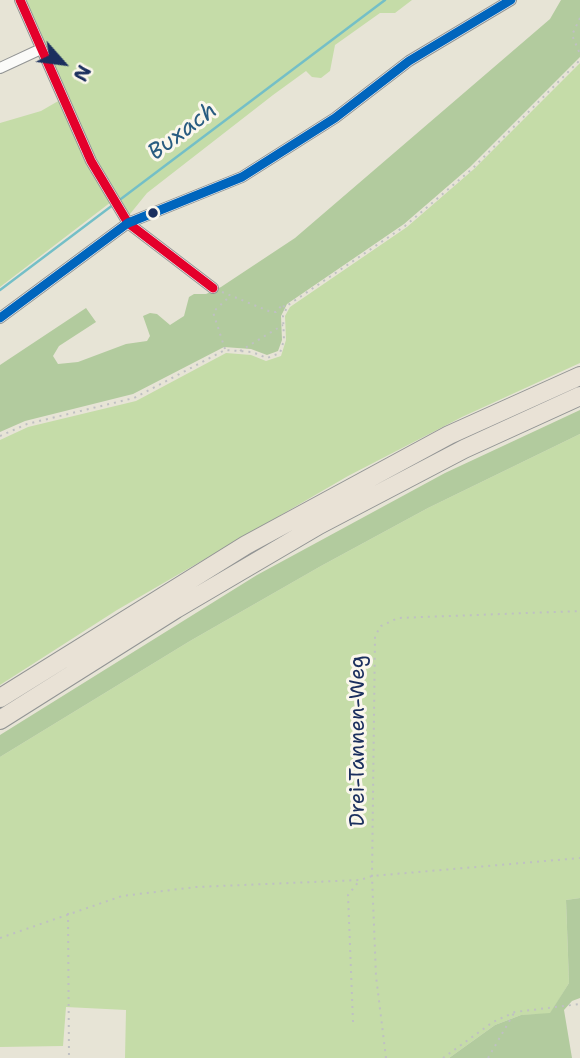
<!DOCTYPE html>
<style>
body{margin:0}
#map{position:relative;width:580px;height:1058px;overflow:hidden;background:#e7e4d6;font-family:"Shantell Sans",sans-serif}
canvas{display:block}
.north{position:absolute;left:28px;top:28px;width:70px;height:70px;-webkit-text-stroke:5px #fbf7ec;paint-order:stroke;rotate:118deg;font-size:19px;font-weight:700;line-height:28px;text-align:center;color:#1b2f5e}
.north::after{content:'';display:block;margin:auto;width:24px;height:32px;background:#1b2f5e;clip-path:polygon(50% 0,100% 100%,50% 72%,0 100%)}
</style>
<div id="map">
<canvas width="580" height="1058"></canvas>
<div class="north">N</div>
</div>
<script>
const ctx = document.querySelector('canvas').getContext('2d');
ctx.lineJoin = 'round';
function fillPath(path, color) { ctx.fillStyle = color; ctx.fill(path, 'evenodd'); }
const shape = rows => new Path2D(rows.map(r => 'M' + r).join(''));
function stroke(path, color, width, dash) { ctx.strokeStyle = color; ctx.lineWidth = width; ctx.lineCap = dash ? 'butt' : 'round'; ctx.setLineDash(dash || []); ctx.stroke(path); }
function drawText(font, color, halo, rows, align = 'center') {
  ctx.font = font + ' "Shantell Sans",sans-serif'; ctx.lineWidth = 6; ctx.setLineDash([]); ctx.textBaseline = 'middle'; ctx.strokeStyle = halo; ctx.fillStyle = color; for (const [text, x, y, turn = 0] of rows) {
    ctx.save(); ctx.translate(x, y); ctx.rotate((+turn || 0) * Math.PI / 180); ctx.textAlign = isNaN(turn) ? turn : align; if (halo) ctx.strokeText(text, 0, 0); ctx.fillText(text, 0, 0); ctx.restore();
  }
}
fillPath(shape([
 [25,0,412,0,395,13,380,13,335,45,330,71,321,78,312,77,306,71,273,95,147,193,130,214,127,214,94,158],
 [580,63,580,363,462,417,348,476,117,610,0,685,0,440,28,427,136,401,226,353,251,355,266,361,281,356,286,340,285,316,290,307,407,227,474,169],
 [60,100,111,202,0,287,0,123,41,111],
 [580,434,580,898,566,900,569,983,550,1014,521,1015,495,1025,449,1058,125,1058,126,1010,66,1007,63,1046,0,1047,0,757,190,641,321,566,428,508]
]), '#c5dca8');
fillPath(shape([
 [561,0,580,0,580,57,470,167,404,224,287,304,281,316,282,340,278,351,267,355,251,349,224,347,133,394,25,421,0,432,0,365,86,308,96,322,59,346,53,356,58,364,78,362,126,344,147,341,150,336,143,316,150,313,157,314,170,325,184,316,189,297,194,294,206,294,221,287,295,238,550,19],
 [580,410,580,434,428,508,321,566,190,641,0,757,0,735,257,575,445,473],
 [580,898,580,998,572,1001,564,1010,572,1058,449,1058,495,1025,521,1015,550,1013,569,983,566,900]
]), '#b2cb9e');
stroke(shape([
 [0,290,385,0]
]), '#74bfc7', 2.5);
const street = shape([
 [20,0,91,161,128,223,213,288],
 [0,68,41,49],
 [0,318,128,223,242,177,335,118,409,61,511,0]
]);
const highway = shape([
 [0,698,246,545,449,435,580,376],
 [0,720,176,609,319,525,464,449,580,396]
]);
stroke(street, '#929494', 12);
stroke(highway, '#929494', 20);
stroke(shape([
 [580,18,572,35,580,54],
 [222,292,271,312,276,312,283,304,285,310],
 [225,349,213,312,229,297],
 [240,351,283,325],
 [0,436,27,424,134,398,225,350,252,352,267,358,280,353,284,340,283,316,288,305,405,226,472,169,580,60],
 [68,913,69,1058],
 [0,938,122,896,196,887,360,880,372,876,580,858],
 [353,1022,348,895,360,880],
 [386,1058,376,976,372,876,375,636,381,626,398,618,580,611],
 [443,1058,493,1022,515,1012,580,1004],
 [488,1058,514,1013]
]), '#bfc0c2', 2, [2, 5]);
stroke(street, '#fbfbf9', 10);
stroke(highway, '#e9e2d6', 18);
stroke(shape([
 [20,0,91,161,128,223,213,288]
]), '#e4002b', 9);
stroke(shape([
 [0,318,128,223,242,177,335,118,409,61,511,0]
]), '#0065bd', 9);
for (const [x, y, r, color] of [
 [153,213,6,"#1b2f5e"]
]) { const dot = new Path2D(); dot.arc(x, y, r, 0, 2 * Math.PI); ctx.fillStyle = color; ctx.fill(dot); stroke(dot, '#fbf7ec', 2.5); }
drawText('21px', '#1b2f5e', '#fbf7ec', [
 ["Drei-Tannen-Weg",359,741,-90]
]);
drawText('italic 23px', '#295c81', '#fbf7ec', [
 ["Buxach",183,132,-37]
]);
</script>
